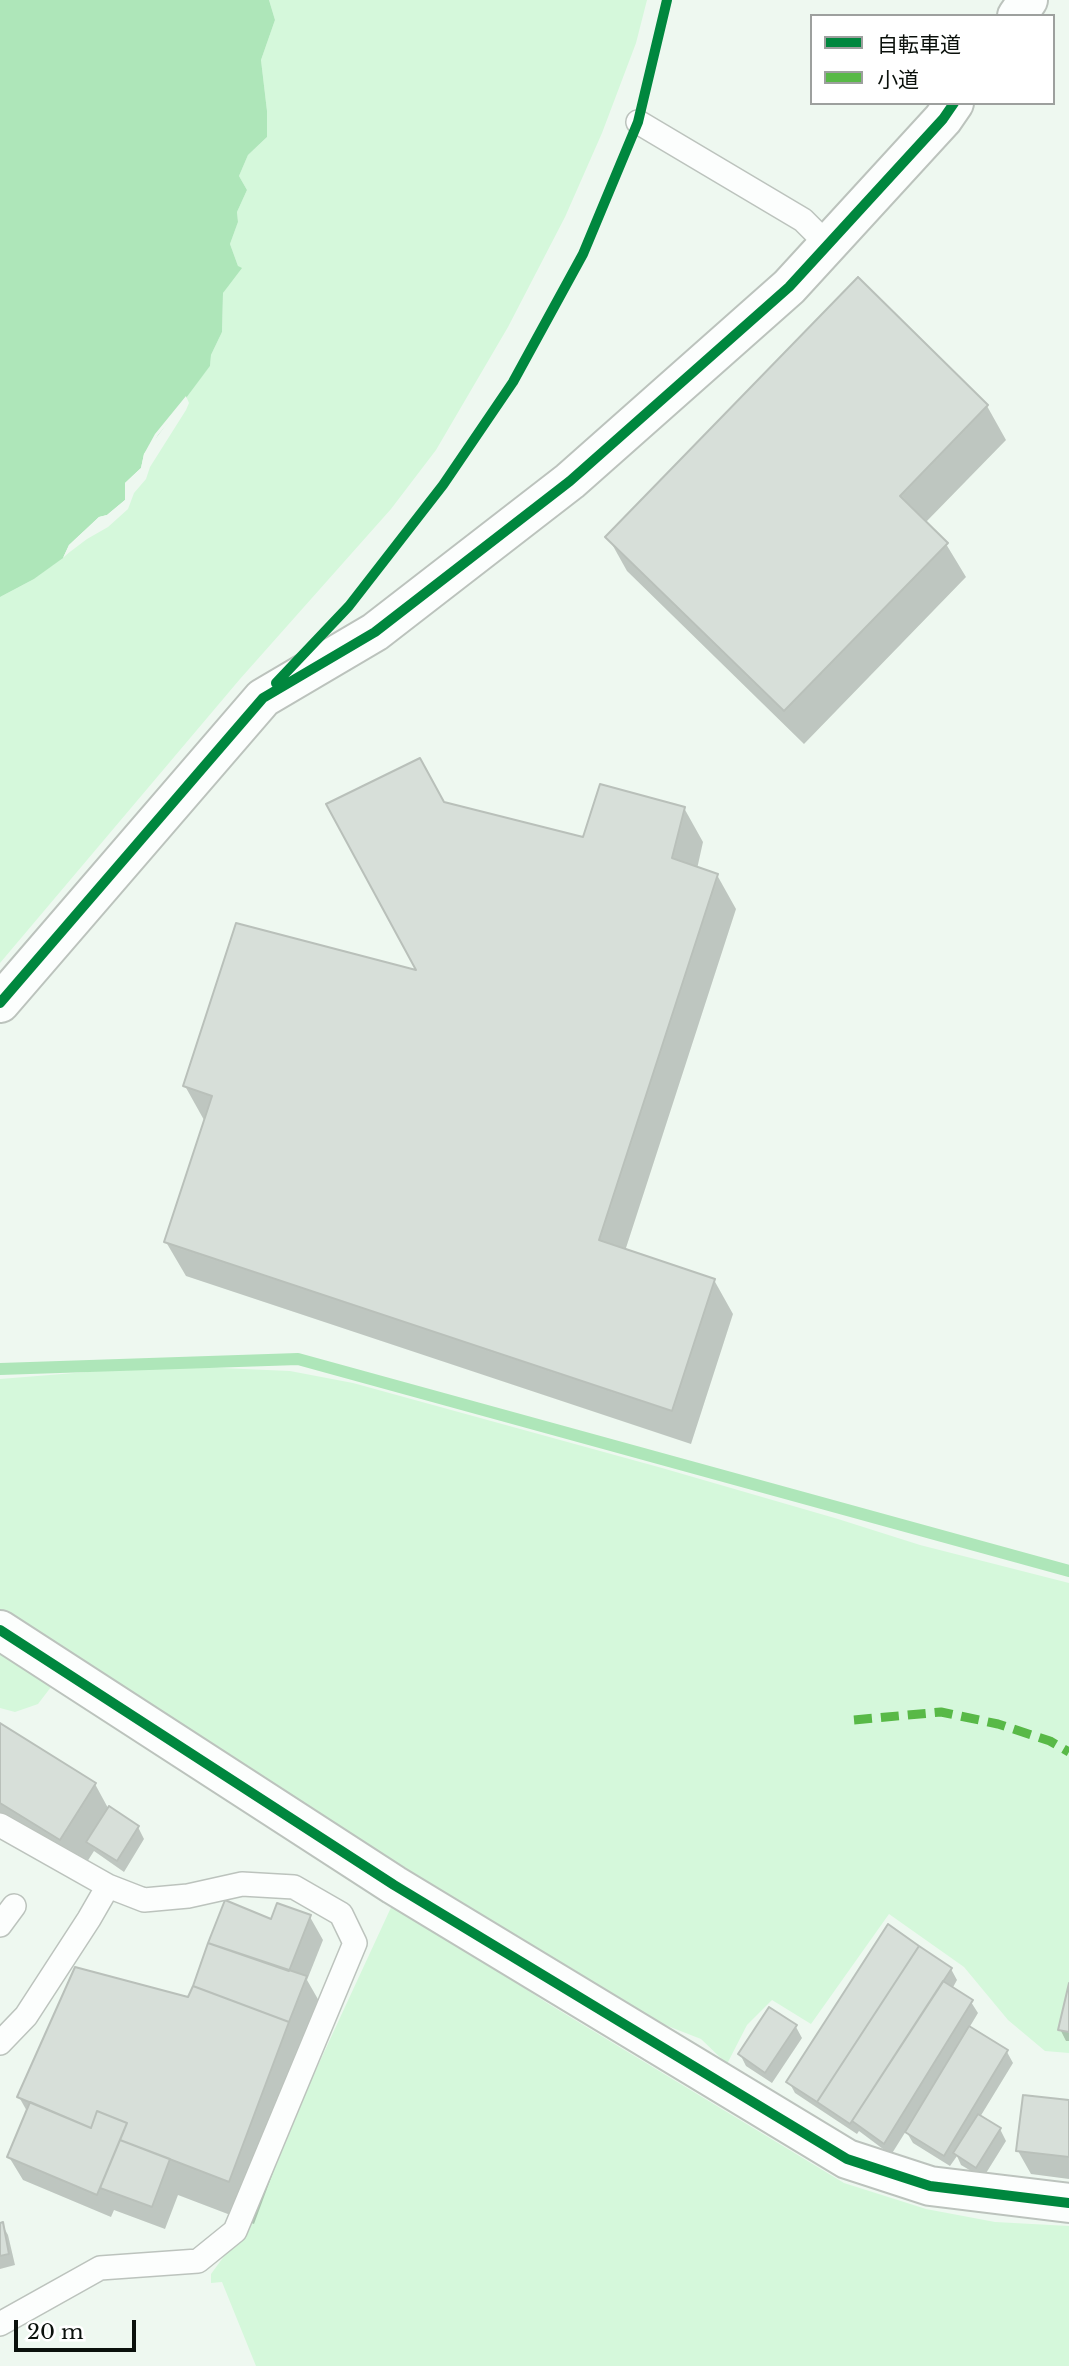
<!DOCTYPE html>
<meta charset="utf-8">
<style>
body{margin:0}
#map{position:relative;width:1069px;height:2366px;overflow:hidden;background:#eef8f0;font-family:"Libre Baskerville","Noto Sans JP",serif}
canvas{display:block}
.legend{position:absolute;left:810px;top:14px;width:245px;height:91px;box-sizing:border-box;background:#fff;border:2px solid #9da09e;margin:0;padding:9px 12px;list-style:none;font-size:21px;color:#0b110c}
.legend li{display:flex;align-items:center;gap:14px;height:35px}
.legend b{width:35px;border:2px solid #9da09e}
.scale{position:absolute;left:14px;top:2320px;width:122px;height:32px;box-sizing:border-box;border:4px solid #0b110c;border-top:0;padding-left:9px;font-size:21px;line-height:24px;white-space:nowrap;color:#0b110c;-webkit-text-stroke:5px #fff;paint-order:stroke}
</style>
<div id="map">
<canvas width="1069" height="2366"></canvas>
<ul class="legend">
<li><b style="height:9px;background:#00873e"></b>自転車道</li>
<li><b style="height:9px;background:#58b947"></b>小道</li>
</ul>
<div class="scale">20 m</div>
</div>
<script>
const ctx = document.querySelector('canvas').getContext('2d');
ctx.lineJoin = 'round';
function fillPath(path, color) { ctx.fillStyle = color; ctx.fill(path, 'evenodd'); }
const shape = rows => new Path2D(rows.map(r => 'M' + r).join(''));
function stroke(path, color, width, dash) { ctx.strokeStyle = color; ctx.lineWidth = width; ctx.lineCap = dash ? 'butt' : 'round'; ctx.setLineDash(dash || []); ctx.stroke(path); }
fillPath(shape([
 [269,0,647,0,636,43,602,133,565,217,508,327,436,450,391,509,240,679,0,963,0,597,34,579,87,539,108,527,128,509,134,493,146,479,150,467,186,410,189,403,186,396,210,366,211,355,222,332,223,293,238,266,230,244,238,222,237,212,247,190,239,176,248,155,267,137,267,111,261,60,275,20],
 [198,1367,290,1371,353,1383,662,1468,838,1519,920,1545,1069,1583,1069,2053,1045,2051,1008,2020,964,1967,889,1914,811,2024,772,2000,747,2025,727,2064,701,2039,637,2014,0,1618,0,1379,112,1370],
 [0,1650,46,1673,51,1687,38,1704,15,1712,0,1708],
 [394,1901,547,2003,844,2183,926,2209,995,2222,1069,2226,1069,2366,256,2366,222,2282,211,2283,211,2274,236,2240,246,2221]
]), '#d5f8db');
fillPath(shape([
 [0,0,269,0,275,20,261,60,267,111,267,137,248,155,239,176,247,190,237,212,238,222,230,244,238,266,242,268,223,293,222,332,211,355,210,366,144,454,141,468,125,483,125,500,107,515,99,517,69,545,63,558,34,579,0,597]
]), '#aee6b9');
fillPath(shape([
 [186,396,187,400,158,435,147,455,144,469,128,484,128,502,108,518,101,520,63,558,69,545,99,517,107,515,125,500,125,483,141,468,144,454,155,434]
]), '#eef8f0');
fillPath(shape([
 [987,406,1006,440,925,523,946,544,966,577,804,744,627,571,608,537],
 [444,804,584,840,684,808,703,842,697,869,717,875,736,909,625,1251,714,1280,733,1314,691,1444,186,1276,166,1242,204,1120,185,1086,420,973],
 [0,1725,95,1784,108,1808,138,1827,144,1839,124,1872,94,1851,80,1873,0,1823],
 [310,1917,323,1940,307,1980,319,2001,312,2067,254,2224,178,2195,165,2229,114,2210,111,2217,23,2180,9,2157,28,2113,19,2097,190,1999,272,1921],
 [951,1969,957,1980,952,1989,971,2002,978,2013,969,2028,1007,2052,1013,2063,980,2117,1000,2129,1006,2141,983,2178,961,2165,957,2156,950,2166,913,2143,906,2131,891,2155,859,2131,857,2134,795,2093,789,2082],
 [1069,1991,1069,2041,1066,2041,1060,2029],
 [796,2027,802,2038,772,2083,746,2066,740,2054],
 [1069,2102,1069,2179,1031,2174,1018,2151],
 [0,2224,2,2224,8,2235,15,2265,0,2269]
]), '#0003');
stroke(shape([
 [0,1369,298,1359,1069,1571]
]), '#aee6b9', 12);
const building = shape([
 [858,277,988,405,900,496,948,543,784,711,605,537,858,277],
 [420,758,444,802,583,837,600,784,685,807,672,858,718,874,599,1240,715,1279,672,1411,164,1242,212,1096,183,1086,236,923,416,970,326,804,420,758],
 [0,1723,96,1783,60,1840,0,1803,0,1723],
 [109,1806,139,1826,117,1861,86,1842,109,1806],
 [225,1900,271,1919,277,1903,311,1915,289,1971,208,1943,225,1900],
 [888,1924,919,1946,817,2102,786,2082,888,1924],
 [208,1943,307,1976,289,2022,193,1986,208,1943],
 [919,1946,952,1968,850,2124,817,2102,919,1946],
 [75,1967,188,1997,193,1986,289,2022,229,2182,120,2140,127,2123,97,2111,91,2128,17,2097,75,1967],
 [943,1981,973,2000,884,2144,852,2121,943,1981],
 [1069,1983,1069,2032,1058,2030,1069,1983],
 [769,2007,797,2025,765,2073,738,2054,769,2007],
 [969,2026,1008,2050,944,2156,905,2132,969,2026],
 [1023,2095,1069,2100,1069,2157,1016,2151,1023,2095],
 [30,2102,91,2128,97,2111,127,2123,97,2195,7,2157,30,2102],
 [978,2114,1001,2128,976,2168,953,2153,978,2114],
 [120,2140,170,2159,152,2207,100,2188,120,2140],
 [3,2222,9,2254,0,2256,0,2223,3,2222]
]);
fillPath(building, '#d7dfd9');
stroke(building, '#b9c0ba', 2);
const service = shape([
 [638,122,803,220,828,245],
 [0,1825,108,1886,144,1900,188,1896,242,1884,294,1887,341,1914,355,1943,235,2231,198,2261,100,2268,0,2324],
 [0,1925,14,1906],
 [0,2043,26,2016,89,1919,108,1886]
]);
const minor = shape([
 [1017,16,1028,0],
 [0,1003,263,698,375,632,570,481,789,287,943,119,954,103],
 [0,1630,394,1885,847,2159,930,2186,1069,2203]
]);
stroke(service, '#bcc3bd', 26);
stroke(minor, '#bcc3bd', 42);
stroke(service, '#fcfefd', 23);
stroke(minor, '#fcfefd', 38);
stroke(shape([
 [854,1720,941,1712,998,1724,1050,1741,1069,1752]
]), '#58b947', 9, [18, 9]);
stroke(shape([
 [276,683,349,606,443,485,513,382,583,254,638,122,667,0],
 [0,1003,263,698,375,632,570,481,789,287,943,119,954,103],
 [0,1630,394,1885,847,2159,930,2186,1069,2203]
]), '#00873e', 10);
</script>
